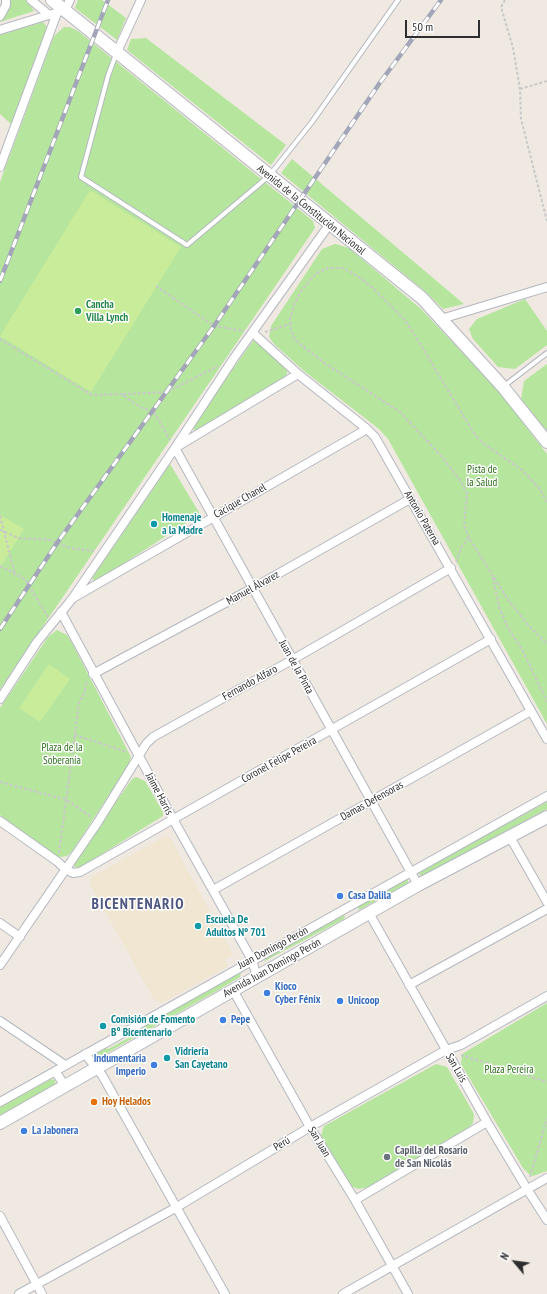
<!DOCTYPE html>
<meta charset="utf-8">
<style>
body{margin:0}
#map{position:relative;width:547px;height:1294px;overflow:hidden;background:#efe9e1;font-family:"PT Sans Narrow",sans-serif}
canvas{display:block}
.north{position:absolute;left:495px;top:1242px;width:40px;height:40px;-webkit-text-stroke:3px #fff;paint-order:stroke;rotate:299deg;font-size:11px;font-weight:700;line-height:16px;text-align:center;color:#2e2e2e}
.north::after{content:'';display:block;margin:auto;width:14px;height:18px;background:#2e2e2e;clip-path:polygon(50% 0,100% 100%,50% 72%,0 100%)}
.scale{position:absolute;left:405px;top:20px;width:75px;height:18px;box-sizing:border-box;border:2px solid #2e2e2e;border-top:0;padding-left:5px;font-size:12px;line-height:14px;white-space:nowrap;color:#2e2e2e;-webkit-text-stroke:3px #fff;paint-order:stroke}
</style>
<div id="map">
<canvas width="547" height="1294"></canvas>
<div class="north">N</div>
<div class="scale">50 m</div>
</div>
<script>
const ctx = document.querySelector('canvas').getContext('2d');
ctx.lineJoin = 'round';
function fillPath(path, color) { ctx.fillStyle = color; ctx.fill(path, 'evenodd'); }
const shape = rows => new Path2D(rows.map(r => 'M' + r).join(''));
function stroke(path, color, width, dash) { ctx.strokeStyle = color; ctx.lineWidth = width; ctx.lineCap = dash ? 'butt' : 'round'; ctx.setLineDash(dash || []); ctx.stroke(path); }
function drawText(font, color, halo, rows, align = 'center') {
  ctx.font = font + ' "PT Sans Narrow",sans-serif'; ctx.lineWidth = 3; ctx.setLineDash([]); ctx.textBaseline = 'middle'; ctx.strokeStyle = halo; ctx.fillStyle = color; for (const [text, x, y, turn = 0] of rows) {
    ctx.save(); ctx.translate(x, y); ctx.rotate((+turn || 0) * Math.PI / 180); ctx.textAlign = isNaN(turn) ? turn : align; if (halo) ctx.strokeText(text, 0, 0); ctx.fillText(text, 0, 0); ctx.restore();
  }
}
fillPath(shape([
 [165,836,170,837,233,955,225,960,228,966,162,1003,155,1001,89,883,91,877]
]), '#f0e6d1');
fillPath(shape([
 [9,0,27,0,34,11,0,22,9,7],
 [78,0,102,0,126,18,117,40,75,8],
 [43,22,47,27,11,124,0,114,0,35],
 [64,27,70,27,78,31,313,221,315,228,0,689,0,182,54,36],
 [146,38,286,145,271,165,127,50,131,39],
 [292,159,464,304,443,309,427,293,281,173],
 [335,244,349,248,421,309,499,391,547,454,547,724,388,439,379,429,304,371,274,344,269,337,271,326,322,249],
 [525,299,547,331,547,345,515,369,498,367,473,339,469,329,477,319],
 [253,341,257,341,287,368,287,374,283,379,198,430,194,430,194,423],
 [547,364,547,431,521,399,524,381],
 [170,464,200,514,95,582,92,578],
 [57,630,67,635,72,643,131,757,128,766,73,850,67,856,61,857,55,856,0,815,0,708,48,637],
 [136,777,145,781,163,812,163,816,81,867,75,867,73,864,132,779],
 [547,802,547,809,422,876,419,874,419,872],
 [407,879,409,883,359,910,357,906],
 [341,915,345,916,344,919,263,962,267,957],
 [241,972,240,977,220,989,100,1057,96,1056,97,1053,106,1048,108,1049,130,1037,131,1033],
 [547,1003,547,1171,533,1176,529,1174,523,1168,461,1064,462,1054],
 [436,1064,447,1067,474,1114,473,1123,469,1127,370,1187,358,1189,351,1186,321,1135,324,1126],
 [51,1079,55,1080,55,1085,0,1115,0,1107]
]), '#b6e59e');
fillPath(shape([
 [90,190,181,247,91,392,0,336],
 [0,515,24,529,0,568],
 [49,664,70,679,40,722,19,708]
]), '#c9ec9a');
const lane = shape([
 [116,54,108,76,81,177,187,245,269,176,312,122,398,0],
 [504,386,547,353]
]);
const street = shape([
 [31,0,49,15],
 [0,16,6,5,6,0],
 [0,30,65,10,70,0],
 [117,52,141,0],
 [0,167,57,13],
 [441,319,547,287],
 [253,333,298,374,367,429,375,437,547,739],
 [298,374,175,448,418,885],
 [73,598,367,429],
 [61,612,173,819,252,960,257,977],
 [93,674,253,588,410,499],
 [0,699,37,642,72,599,175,448,234,358,329,225],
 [0,821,58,862,65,869,73,873,80,872,491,639],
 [510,837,547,902],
 [213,890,531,711],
 [369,913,487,1122,527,1189,547,1220],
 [0,923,20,937],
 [0,965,98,822,146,744,153,737,292,660,451,568],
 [409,985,547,909],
 [233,990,310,1127,355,1200,408,1294],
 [0,1021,65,1065],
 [85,1054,102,1075,225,1294],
 [55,1071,65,1086],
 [0,1102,547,796],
 [355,1200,487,1122],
 [0,1216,42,1294],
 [19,1294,177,1207,310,1127,446,1050,461,1045,547,996],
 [343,1294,547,1178]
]);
const secondary = shape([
 [52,0,422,298,503,387,547,442],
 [0,1123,418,885,547,817]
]);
stroke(lane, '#b4b7c1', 6);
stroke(street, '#b4b7c1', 10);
stroke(secondary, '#b4b7c1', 14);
stroke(shape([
 [505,0,501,7,513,48,520,89,521,119,547,221],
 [520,89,547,81],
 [156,286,214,326,244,331],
 [265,332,290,324],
 [0,339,92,395,121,394,140,407,154,412,170,440],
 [123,394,167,392,218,366],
 [547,502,540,489,522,470,484,444,475,435,413,332,404,319,376,291,362,279,349,271,341,268,328,268,317,273,309,281,301,291,294,305,290,319,291,330,295,340,326,364,400,412,444,459,461,482,467,494,464,525,469,538,509,601,530,627,547,644],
 [0,516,15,574],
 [0,530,19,538,50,540,70,548,94,551],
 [456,562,462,546,469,538],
 [0,566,25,579,48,617],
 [493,577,499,607,508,628,522,649,547,702],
 [75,735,127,752],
 [0,782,67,800,91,817],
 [59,853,79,703,84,694,87,680],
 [461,1055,547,1082],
 [530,1177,547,1118]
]), '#c9c9c9', 2, [3, 2]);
stroke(lane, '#fff', 4);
stroke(street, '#fff', 8);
stroke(secondary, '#fff', 12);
const rail = shape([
 [0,281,108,0],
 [0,629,57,543,214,326,379,84,441,0]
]);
stroke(rail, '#a3a6b8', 4.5);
stroke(rail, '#fff', 3, [9]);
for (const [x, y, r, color] of [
 [78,311,4,"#2e9e5b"],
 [154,524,4,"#0f9aa8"],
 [340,896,4,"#3f7fe0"],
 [198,926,4,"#0f9aa8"],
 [267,993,4,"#3f7fe0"],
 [340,1001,4,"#3f7fe0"],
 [223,1020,4,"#3f7fe0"],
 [103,1026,4,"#0f9aa8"],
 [167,1058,4,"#0f9aa8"],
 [154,1065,4,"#3f7fe0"],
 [94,1102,4,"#e8710a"],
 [24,1131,4,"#3f7fe0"],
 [387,1157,4,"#6b7280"]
]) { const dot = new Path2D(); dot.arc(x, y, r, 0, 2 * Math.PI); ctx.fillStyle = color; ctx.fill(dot); stroke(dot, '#fff', 1.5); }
drawText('11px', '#2e2e2e', '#fff', [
 ["Avenida de la Constitución Nacional",311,210,39],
 ["Cacique Chanel",240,501,-30],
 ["Antonio Paterna",422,518,60],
 ["Manuel Álvarez",253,588,-29],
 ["Juan de la Pinta",296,667,61],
 ["Fernando Alfaro",250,683,-29],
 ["Coronel Felipe Pereira",279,760,-29],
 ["Jaime Harris",159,794,62],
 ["Damas Defensoras",372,801,-29],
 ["Juan Domingo Perón",273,948,-28],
 ["Avenida Juan Domingo Perón",272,968,-29],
 ["San Luis",456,1068,60],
 ["San Juan",319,1142,59],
 ["Perú",282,1144,-31]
]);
drawText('bold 11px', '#27864d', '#fff', [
 ["Cancha",86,305],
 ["Villa Lynch",86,318]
], 'left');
drawText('11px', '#2c6e1b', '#fff', [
 ["Pista de",482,470],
 ["la Salud",482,483],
 ["Plaza de la",62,748],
 ["Soberanía",62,761],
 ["Plaza Pereira",509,1070]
]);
drawText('bold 11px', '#0d838f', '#fff', [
 ["Homenaje",162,518],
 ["a la Madre",162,531],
 ["Escuela De",206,920],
 ["Adultos Nº 701",206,933],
 ["Comisión de Fomento",111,1020],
 ["B° Bicentenario",111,1033],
 ["Vidriería",175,1052],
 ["San Cayetano",175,1065]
], 'left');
drawText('bold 11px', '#366cbe', '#fff', [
 ["Casa Dalila",348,896],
 ["Kioco",275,987],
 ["Cyber Fénix",275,1000],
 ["Unicoop",348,1001],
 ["Pepe",231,1020],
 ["Indumentaria",146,1059,"right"],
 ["Imperio",146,1072,"right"],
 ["La Jabonera",32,1131]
], 'left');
drawText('bold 11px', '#c56008', '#fff', [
 ["Hoy Helados",102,1102]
], 'left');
drawText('bold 11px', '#5b616d', '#fff', [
 ["Capilla del Rosario",395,1151],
 ["de San Nicolás",395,1164]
], 'left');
ctx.letterSpacing = '1px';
drawText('bold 15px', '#4d5680', '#fff', [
 ["BICENTENARIO",138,905]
]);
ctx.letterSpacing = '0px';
</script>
